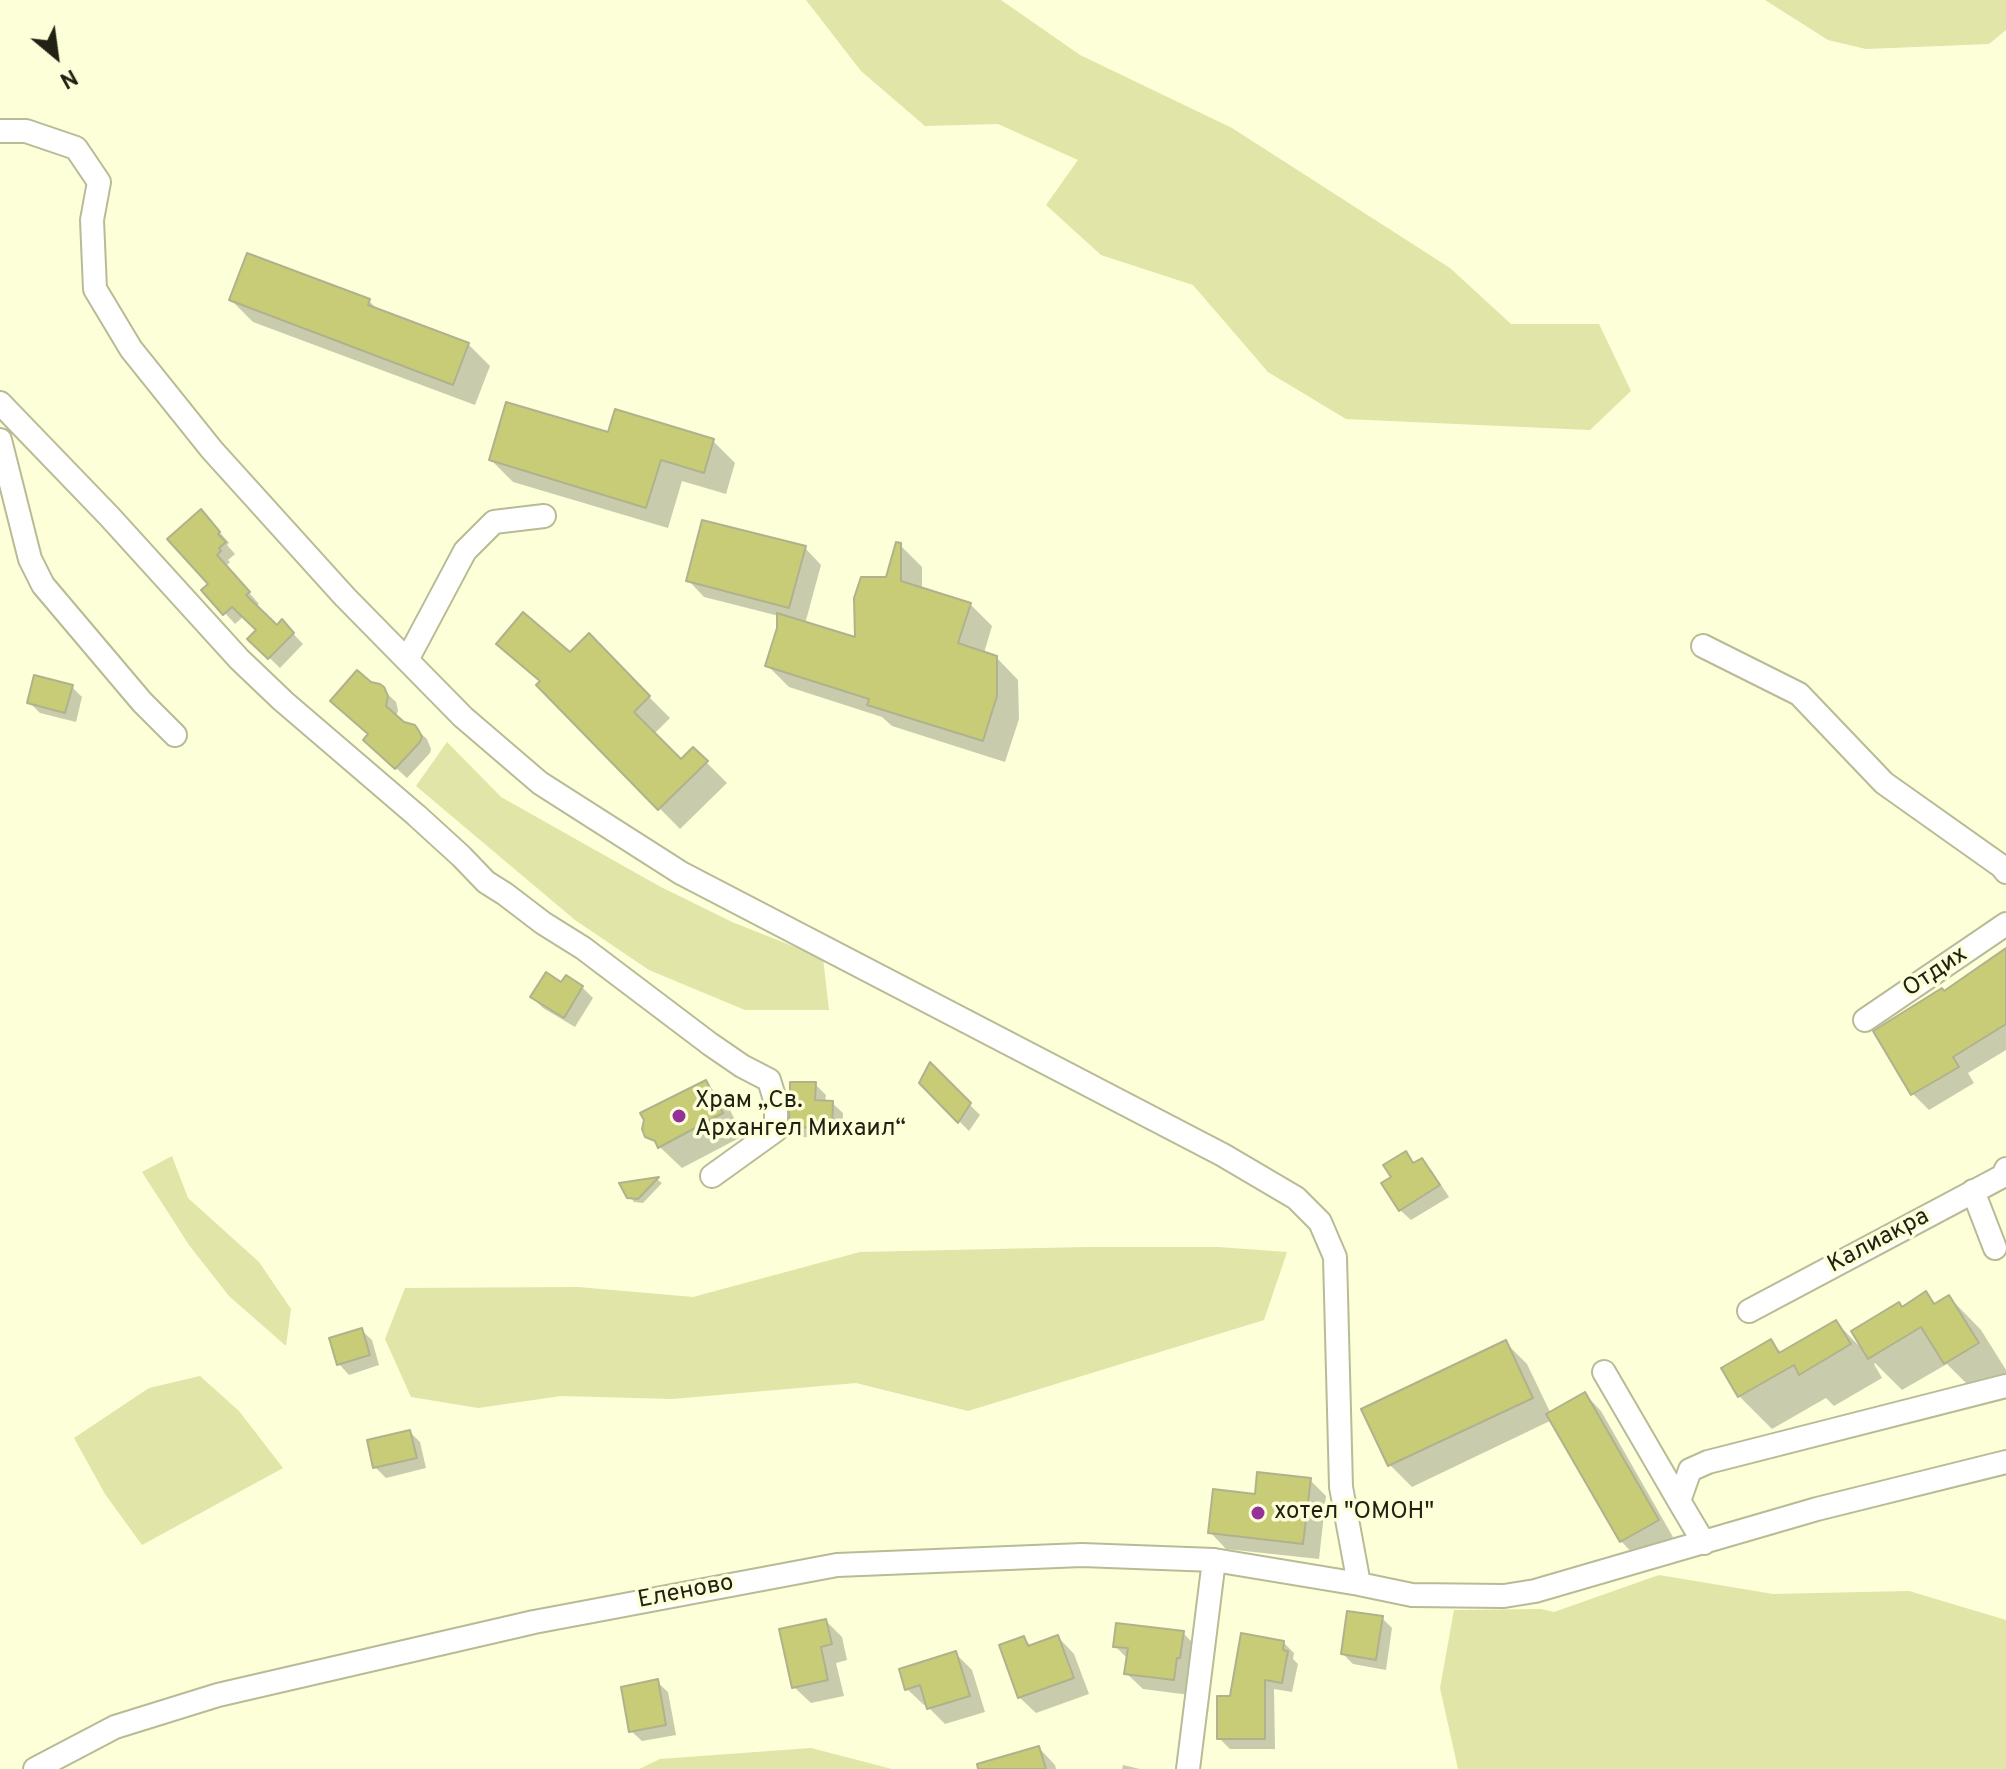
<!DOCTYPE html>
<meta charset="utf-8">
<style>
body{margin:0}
#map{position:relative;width:2006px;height:1769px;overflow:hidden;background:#fcffd8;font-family:Overpass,sans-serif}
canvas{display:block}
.north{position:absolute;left:16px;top:16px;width:80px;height:80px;-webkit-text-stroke:6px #fcffd8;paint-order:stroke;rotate:151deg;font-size:22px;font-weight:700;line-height:32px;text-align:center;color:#212214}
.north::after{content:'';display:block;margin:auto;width:28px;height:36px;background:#212214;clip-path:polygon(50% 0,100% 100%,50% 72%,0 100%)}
</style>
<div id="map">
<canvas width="2006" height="1769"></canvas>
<div class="north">N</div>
</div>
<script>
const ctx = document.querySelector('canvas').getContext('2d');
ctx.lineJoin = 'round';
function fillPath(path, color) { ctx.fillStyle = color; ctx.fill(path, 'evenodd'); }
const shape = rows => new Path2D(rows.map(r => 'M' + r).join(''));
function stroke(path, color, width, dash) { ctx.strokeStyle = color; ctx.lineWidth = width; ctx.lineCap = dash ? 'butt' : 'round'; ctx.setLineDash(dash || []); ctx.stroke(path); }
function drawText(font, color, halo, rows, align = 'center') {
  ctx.font = font + ' Overpass,sans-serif'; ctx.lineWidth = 7; ctx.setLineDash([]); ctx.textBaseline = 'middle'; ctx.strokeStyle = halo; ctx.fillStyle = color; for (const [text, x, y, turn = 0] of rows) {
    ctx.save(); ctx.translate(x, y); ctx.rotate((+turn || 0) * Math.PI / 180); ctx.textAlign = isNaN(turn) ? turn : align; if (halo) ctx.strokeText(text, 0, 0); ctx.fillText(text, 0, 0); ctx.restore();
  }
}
fillPath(shape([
 [806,0,1001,0,1080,55,1232,128,1450,268,1511,324,1599,324,1631,391,1590,430,1346,419,1268,372,1193,285,1101,255,1046,205,1078,160,998,124,925,126,861,71],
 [1765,0,2006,0,2006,30,1989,44,1866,49,1828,40],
 [447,742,501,797,659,886,732,922,823,958,829,1010,745,1010,649,970,575,920,416,786],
 [172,1156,188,1198,259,1262,291,1309,286,1346,229,1296,189,1245,142,1172],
 [1086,1247,1218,1247,1287,1252,1264,1320,968,1411,856,1383,672,1399,561,1396,478,1408,411,1397,385,1339,405,1288,578,1287,693,1297,860,1252],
 [200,1376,239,1411,283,1468,142,1545,105,1494,74,1438,149,1388],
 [1659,1575,1773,1594,1909,1591,2006,1620,2006,1769,1458,1769,1440,1688,1454,1610,1541,1609,1554,1612],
 [811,1748,892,1769,639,1769,660,1759]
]), '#e1e5a7');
fillPath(shape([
 [231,300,369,301,379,311,468,344,490,366,475,405,253,322],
 [609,435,713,441,735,463,726,494,682,481,668,528,513,482,491,460],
 [211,522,229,543,227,545,235,554,228,560,230,562,226,566,259,604,255,607,277,628,282,622,303,644,280,668,250,639,258,630,244,616,235,624,204,590,211,584],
 [900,545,922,567,922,589,970,604,992,626,984,653,996,657,1018,680,1019,719,1005,762,892,726,882,717,789,687,767,665,779,628,779,616,704,597,688,580,805,548,821,565,805,624,857,640,888,579],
 [588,636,670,718,654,734,681,761,693,749,727,783,680,829,538,685,541,682,499,643,570,654],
 [370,684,379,686,396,702,398,710,396,718,403,724,415,728,427,739,431,749,430,753,407,778,376,750,370,735],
 [72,687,82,697,76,722,40,713,29,702],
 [2006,951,2006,1050,1968,1073,1974,1083,1929,1110,1913,1094,1876,1032,1944,993],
 [582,987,593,998,575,1027,543,1008,532,997],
 [930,1065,980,1115,969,1131,921,1083],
 [705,1082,727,1104,743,1136,682,1168,644,1132],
 [815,1084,826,1095,825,1103,832,1103,843,1113,842,1138,803,1137,792,1126],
 [1405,1154,1415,1164,1422,1160,1432,1171,1449,1197,1411,1220,1400,1210,1393,1178],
 [658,1180,662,1183,643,1203,634,1202,622,1185],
 [1926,1294,1937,1305,1949,1297,1981,1330,2006,1370,2006,1379,1979,1396,1947,1364,1902,1390,1875,1363,1874,1364,1882,1378,1834,1406,1826,1398,1772,1429,1739,1396,1771,1342,1783,1354,1836,1322,1862,1349,1902,1309],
 [361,1330,372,1340,379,1365,349,1375,339,1364],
 [1505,1342,1527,1364,1551,1414,1585,1394,1601,1411,1673,1537,1637,1558,1621,1541,1552,1420,1412,1487,1390,1465],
 [410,1432,420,1442,426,1468,386,1478,375,1467],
 [1310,1480,1326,1496,1319,1559,1226,1549,1210,1532,1256,1496],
 [1382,1618,1392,1628,1386,1670,1353,1664,1343,1654],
 [826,1621,842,1637,847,1660,836,1663,844,1696,811,1703,794,1687],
 [1183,1633,1200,1650,1190,1695,1143,1689,1126,1673,1128,1659,1115,1646],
 [1058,1637,1074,1654,1089,1694,1036,1713,1019,1697,1024,1638,1032,1647],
 [1284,1643,1294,1653,1293,1659,1298,1664,1292,1692,1274,1689,1275,1749,1230,1749,1219,1738,1231,1698],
 [955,1653,972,1670,985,1712,945,1724,929,1708,928,1704,924,1705,907,1689],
 [657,1682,668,1692,676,1735,642,1741,631,1731],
 [1039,1748,1055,1765,1056,1769,998,1769],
 [1123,1765,1140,1769,1122,1769]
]), '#0003');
const building = shape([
 [247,253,370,299,368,305,469,343,453,385,229,300,247,253],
 [506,402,608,432,615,409,714,439,704,473,661,460,646,508,489,460,506,402],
 [201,509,220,532,218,534,226,542,219,548,221,551,217,555,250,592,246,595,277,625,282,619,294,633,268,659,247,639,256,630,232,607,223,615,201,590,208,584,167,539,201,509],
 [702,520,806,546,789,608,686,581,702,520],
 [896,542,901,543,901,581,971,603,958,643,997,656,997,696,983,741,867,705,869,699,765,666,777,628,777,613,855,637,854,598,861,577,886,577,896,542],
 [523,612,570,652,589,633,650,696,634,712,681,759,693,747,708,761,658,810,536,685,540,681,496,644,523,612],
 [357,670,371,682,380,684,384,687,388,696,386,706,404,722,415,725,419,731,422,737,420,742,395,769,363,740,368,734,330,701,357,670],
 [34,675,73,685,65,713,27,703,34,675],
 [2006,948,2006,1024,1953,1057,1959,1067,1911,1095,1873,1031,1942,988,1944,991,2006,948],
 [546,972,561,982,566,975,583,986,564,1018,530,997,546,972],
 [930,1062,971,1103,958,1123,919,1083,930,1062],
 [706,1080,723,1113,658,1148,655,1141,645,1137,642,1129,644,1120,640,1113,706,1080],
 [790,1082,816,1082,815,1100,833,1101,832,1128,790,1127,788,1095,790,1095,790,1082],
 [1406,1151,1413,1163,1422,1158,1440,1185,1399,1211,1381,1183,1391,1177,1383,1165,1406,1151],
 [659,1177,638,1199,627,1198,619,1183,659,1177],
 [1926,1291,1934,1304,1949,1295,1979,1343,1944,1364,1921,1327,1868,1359,1851,1331,1899,1302,1902,1307,1926,1291],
 [1836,1320,1851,1344,1799,1375,1794,1365,1738,1397,1721,1368,1771,1339,1779,1353,1836,1320],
 [362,1328,370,1355,337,1365,329,1338,362,1328],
 [1506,1340,1533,1398,1388,1466,1361,1409,1506,1340],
 [1585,1392,1659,1520,1620,1542,1546,1414,1585,1392],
 [410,1430,417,1458,373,1468,367,1440,410,1430],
 [1257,1472,1311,1478,1303,1544,1208,1533,1213,1489,1255,1494,1257,1472],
 [1347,1611,1383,1616,1376,1660,1341,1654,1347,1611],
 [826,1619,832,1644,821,1647,828,1680,792,1688,779,1629,826,1619],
 [1116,1623,1184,1631,1180,1658,1177,1658,1174,1680,1124,1674,1128,1648,1113,1647,1116,1623],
 [1241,1633,1284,1641,1283,1650,1288,1651,1282,1683,1265,1680,1265,1739,1217,1739,1217,1696,1230,1696,1241,1633],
 [1058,1635,1074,1678,1018,1698,999,1645,1024,1636,1028,1646,1058,1635],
 [956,1651,970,1696,927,1709,920,1685,905,1690,899,1669,956,1651],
 [658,1679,666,1725,629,1732,621,1687,658,1679],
 [1039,1746,1046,1769,978,1769,977,1764,1039,1746]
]);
fillPath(building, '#c8cc77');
stroke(building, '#b0b28e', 2);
const minor = shape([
 [0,131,26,131,76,148,99,182,92,220,95,289,131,349,212,450,345,597,463,717,540,783,681,873,1223,1155,1296,1198,1320,1222,1335,1257,1341,1487,1359,1584,1412,1595,1504,1596,1535,1591,1817,1509,2006,1462],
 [0,403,109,516,239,659,283,701,416,815,461,856,486,882,505,894,543,923,583,948,710,1044,742,1066,769,1080,776,1103,776,1130,712,1176],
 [0,440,30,559,43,585,142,702,175,735],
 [1703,646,1799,694,1884,783,2001,866,2006,872],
 [407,660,465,551,494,522,544,516],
 [1865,1020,2006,924],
 [1973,1191,1995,1248],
 [1749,1311,2003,1176,2006,1169],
 [1604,1372,1679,1501],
 [1704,1543,1679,1501,1690,1470,1708,1462,2006,1386],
 [35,1769,115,1727,218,1695,534,1622,837,1565,1082,1555,1214,1560,1359,1584],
 [1188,1769,1214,1560]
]);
stroke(minor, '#b8bb96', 26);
stroke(minor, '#fff', 22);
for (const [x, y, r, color] of [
 [679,1116,8,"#953299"],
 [1258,1513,8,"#953299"]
]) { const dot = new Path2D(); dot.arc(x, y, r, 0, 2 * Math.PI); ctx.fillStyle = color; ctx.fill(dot); stroke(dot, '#fcffd8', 3); }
drawText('24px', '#212214', '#fcffd8', [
 ["Отдих",1936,973,-34],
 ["Калиакра",1879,1242,-28],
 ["Еленово",686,1593,-11]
]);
drawText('24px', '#212214', '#fcffd8', [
 ["Храм „Св.",695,1102],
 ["Архангел Михаил“",695,1130],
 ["хотел \"ОМОН\"",1274,1513]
], 'left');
</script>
